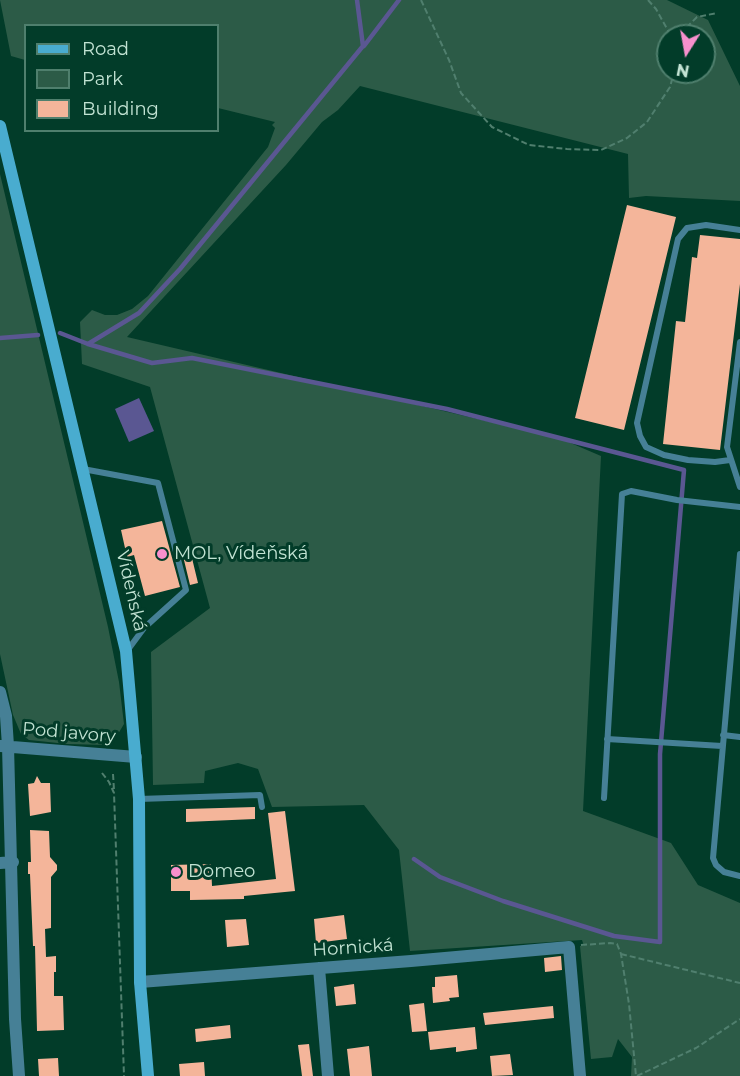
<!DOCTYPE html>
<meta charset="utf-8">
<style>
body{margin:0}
#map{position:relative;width:740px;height:1076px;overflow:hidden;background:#023c29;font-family:Montserrat,sans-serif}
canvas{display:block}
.legend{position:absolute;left:24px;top:24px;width:195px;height:108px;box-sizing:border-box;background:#023c29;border:2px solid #4f7f6d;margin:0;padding:8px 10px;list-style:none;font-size:18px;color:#c2e3d3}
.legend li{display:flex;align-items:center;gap:12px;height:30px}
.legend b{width:30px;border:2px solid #4f7f6d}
.north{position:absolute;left:656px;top:24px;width:60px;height:60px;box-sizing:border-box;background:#023c29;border:2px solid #4f7f6d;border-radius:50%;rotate:191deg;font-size:16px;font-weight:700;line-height:24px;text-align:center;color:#c2e3d3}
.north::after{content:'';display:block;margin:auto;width:21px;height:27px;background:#f790cd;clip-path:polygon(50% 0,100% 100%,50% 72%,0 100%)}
</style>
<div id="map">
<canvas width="740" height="1076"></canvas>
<ul class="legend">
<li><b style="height:8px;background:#49accf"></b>Road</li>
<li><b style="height:16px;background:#2c5b47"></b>Park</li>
<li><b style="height:16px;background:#f4b59a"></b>Building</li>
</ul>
<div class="north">N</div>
</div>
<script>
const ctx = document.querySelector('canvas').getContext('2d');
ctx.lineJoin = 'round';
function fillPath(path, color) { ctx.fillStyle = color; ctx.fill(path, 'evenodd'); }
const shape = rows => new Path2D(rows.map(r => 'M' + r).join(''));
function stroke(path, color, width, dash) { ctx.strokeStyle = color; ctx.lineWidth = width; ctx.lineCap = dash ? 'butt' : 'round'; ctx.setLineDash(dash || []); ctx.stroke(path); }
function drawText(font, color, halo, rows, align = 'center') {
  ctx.font = font + ' Montserrat,sans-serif'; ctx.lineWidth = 6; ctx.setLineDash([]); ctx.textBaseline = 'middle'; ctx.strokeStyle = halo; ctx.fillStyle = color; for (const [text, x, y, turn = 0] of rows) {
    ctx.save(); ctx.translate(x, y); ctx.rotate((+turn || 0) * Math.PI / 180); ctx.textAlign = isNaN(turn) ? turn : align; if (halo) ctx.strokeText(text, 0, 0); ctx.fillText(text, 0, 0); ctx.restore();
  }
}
fillPath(shape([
 [0,0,667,0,708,20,740,86,740,201,646,196,629,198,628,154,360,86,338,110,322,122,286,165,127,337,559,438,601,456,583,811,671,843,698,885,740,903,740,1076,631,1076,632,1057,618,1039,612,1057,591,1059,580,946,584,946,582,940,410,951,399,850,364,805,272,807,258,769,238,763,205,771,204,783,153,785,151,652,210,608,150,387,82,364,80,322,92,310,105,315,117,315,132,309,148,296,268,147,275,128,272,125,275,122,218,108,218,26,26,26,25,60,11,56],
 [668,36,704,36,704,72,668,72],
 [0,174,108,627,119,682,124,724,115,739,105,745,67,744,29,740,21,734,13,715,0,654]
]), '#2c5b47');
fillPath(shape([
 [139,398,154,431,129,442,115,409]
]), '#5a5792');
stroke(shape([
 [364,46,399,0],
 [60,333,88,344,152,363,192,358,447,409,684,470,660,754,660,942,614,936,503,901,440,877,414,859],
 [0,338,38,335],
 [88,344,139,313,180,269,363,46,357,0]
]), '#5a5792', 4.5);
fillPath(shape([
 [627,205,676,217,624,430,575,418],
 [700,235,740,239,740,284,720,450,663,444,676,321,685,322,692,257,697,258],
 [162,521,180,587,145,596,134,555,127,557,121,530],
 [191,554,198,583,190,585,183,556],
 [37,776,41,783,50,783,51,812,30,816,28,784,34,783],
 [255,807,255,819,186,822,186,809],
 [285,811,295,891,244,896,244,899,190,900,190,891,171,891,171,865,211,864,212,886,276,879,268,813],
 [30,830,49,831,50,857,57,865,57,870,51,877,51,928,45,929,46,957,56,956,56,972,54,972,54,996,63,996,64,1030,37,1031,35,946,33,946,30,874,28,874,28,862,31,862],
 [344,915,347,939,316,943,314,919],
 [246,919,249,945,227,947,225,920],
 [561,956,562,970,545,972,544,958],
 [457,975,459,997,449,998,450,1001,433,1003,432,987,435,987,435,977],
 [354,984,356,1004,336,1006,334,987],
 [424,1003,427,1031,412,1032,409,1005],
 [553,1006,554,1018,485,1025,483,1013],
 [230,1025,231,1038,196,1042,195,1029],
 [475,1027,477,1049,456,1052,456,1047,430,1050,428,1032],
 [309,1044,313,1076,302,1076,298,1045],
 [369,1046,372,1076,350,1076,347,1049],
 [510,1054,513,1075,492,1076,490,1056],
 [58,1058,59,1076,39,1076,38,1059],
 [204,1062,205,1076,180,1076,179,1064]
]), '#f4b59a');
stroke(shape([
 [421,0,449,60,461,93,492,127,529,145,567,149,601,150,627,138,647,122,670,87,674,72],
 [648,0,656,9,671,36],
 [683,36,689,25,697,17,717,13],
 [102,773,109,782,114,793,124,1076],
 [113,774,114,790],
 [581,945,610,943,617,944,621,954,629,1004,636,1076],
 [621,954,740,983],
 [637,1076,696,1048,740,1019]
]), '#507f6e', 2, [6, 3]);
stroke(shape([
 [740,342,727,447,740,487],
 [730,460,715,462,688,460,664,455,646,447,640,436,637,423,678,239,687,228,706,225,740,230],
 [83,469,158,483,186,590,144,628,127,651],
 [740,554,713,858,716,865,724,872,740,876],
 [723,735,740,737],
 [607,739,722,746],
 [604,798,622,494,631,491,677,500,740,507],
 [139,799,260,795,262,807]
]), '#468096', 6);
stroke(shape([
 [0,692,6,716,8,746,15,1019,19,1076],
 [0,746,136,757],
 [0,863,13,862],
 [319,968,328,1076],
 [140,982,411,961,569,947,580,1076]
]), '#468096', 12);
stroke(shape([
 [0,126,126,651,139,799,140,982,148,1076]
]), '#49accf', 12);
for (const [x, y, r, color] of [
 [162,554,6,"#f790cd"],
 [176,872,6,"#f790cd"]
]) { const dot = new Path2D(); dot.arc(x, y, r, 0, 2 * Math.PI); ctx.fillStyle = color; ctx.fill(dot); stroke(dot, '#023c29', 2); }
drawText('18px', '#c2e3d3', '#023c29', [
 ["MOL, Vídeňská",174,554],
 ["Domeo",188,872]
], 'left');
drawText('18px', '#c2e3d3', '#023c29', [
 ["Vídeňská",131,591,77],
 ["Pod javory",69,733,5],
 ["Hornická",353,948,-4]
]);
</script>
